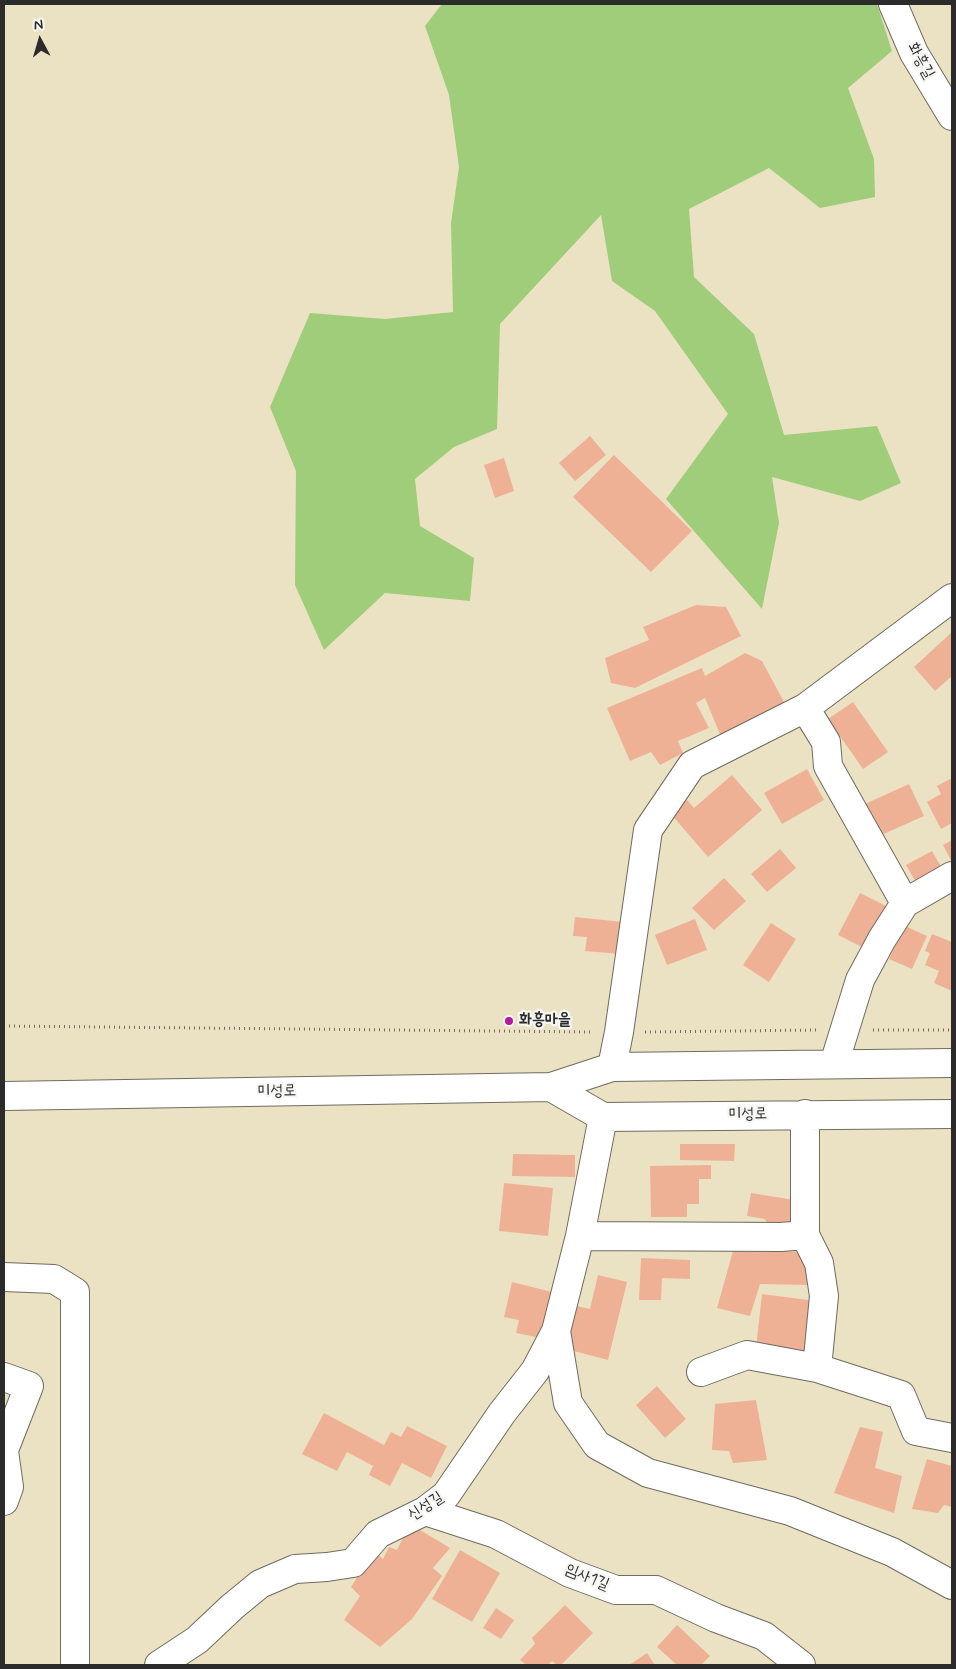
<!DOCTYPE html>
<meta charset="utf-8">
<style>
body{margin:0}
#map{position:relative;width:956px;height:1669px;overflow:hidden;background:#ebe2c3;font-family:Mynerve,sans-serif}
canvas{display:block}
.frame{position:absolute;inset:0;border:5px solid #2b2b2b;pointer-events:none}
.north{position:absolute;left:15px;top:15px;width:50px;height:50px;-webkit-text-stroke:4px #f6f6f2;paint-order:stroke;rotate:354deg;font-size:14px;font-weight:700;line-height:20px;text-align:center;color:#2b2b2b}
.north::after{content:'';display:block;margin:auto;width:18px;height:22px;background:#2b2b2b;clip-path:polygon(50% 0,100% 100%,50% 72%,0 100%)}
</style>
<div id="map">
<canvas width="956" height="1669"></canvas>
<div class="frame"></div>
<div class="north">N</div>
</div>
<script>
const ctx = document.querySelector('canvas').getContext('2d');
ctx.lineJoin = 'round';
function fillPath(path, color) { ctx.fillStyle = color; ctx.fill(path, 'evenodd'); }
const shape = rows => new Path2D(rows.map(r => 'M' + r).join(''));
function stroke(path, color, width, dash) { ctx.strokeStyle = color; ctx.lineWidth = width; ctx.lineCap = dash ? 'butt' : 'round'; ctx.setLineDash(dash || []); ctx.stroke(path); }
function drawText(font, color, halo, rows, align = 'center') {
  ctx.font = font + ' Mynerve,"Poor Story",sans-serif'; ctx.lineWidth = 4.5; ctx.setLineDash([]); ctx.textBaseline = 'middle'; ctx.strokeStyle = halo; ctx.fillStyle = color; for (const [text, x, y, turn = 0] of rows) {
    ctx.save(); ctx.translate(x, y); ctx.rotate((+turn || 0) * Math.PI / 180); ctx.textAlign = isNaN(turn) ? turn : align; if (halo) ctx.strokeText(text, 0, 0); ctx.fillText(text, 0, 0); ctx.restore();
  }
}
fillPath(shape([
 [442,4,877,4,892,51,848,88,874,159,875,197,820,208,769,168,689,209,694,277,754,334,784,435,877,426,901,483,860,501,772,477,779,523,762,609,666,499,728,414,655,311,612,281,601,215,500,324,497,429,454,447,415,479,420,526,474,558,470,601,385,593,324,650,295,585,296,471,270,407,310,313,385,319,453,312,451,223,459,167,449,95,425,26]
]), '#a0cd7a');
fillPath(shape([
 [590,436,606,455,575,481,559,463],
 [614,455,692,531,651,572,573,497],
 [504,458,514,491,495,498,484,465],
 [696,605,726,607,741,636,635,688,611,683,605,658,649,640,643,627],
 [952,632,952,676,935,691,914,667],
 [745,653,762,661,784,702,722,739,705,698,696,703,709,728,678,741,683,753,660,765,651,752,630,761,607,708,702,668,705,676],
 [853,702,888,752,863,769,828,719],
 [807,769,824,800,782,824,764,793],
 [732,775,762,810,708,857,671,814,687,800,694,808],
 [952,778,952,823,941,829,927,802,941,794,937,786],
 [909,784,924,816,879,836,865,804],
 [952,840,952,862,943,845],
 [780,849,796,868,767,892,751,874],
 [932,851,943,870,917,884,906,865],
 [724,878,746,901,714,930,692,908],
 [860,893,886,906,864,948,838,935],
 [575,917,623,922,620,954,585,951,587,937,573,936],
 [695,919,707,950,667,965,655,935],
 [771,923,796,939,769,982,743,965],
 [905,926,927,936,912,969,889,959],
 [932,934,952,942,952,991,934,983,939,971,925,965,930,953,925,951],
 [680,1144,735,1144,734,1161,680,1160],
 [513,1154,575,1155,575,1177,512,1176],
 [711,1165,711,1179,699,1179,699,1204,687,1204,687,1217,651,1217,650,1166],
 [504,1183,553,1188,548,1236,499,1231],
 [751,1193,801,1201,796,1231,769,1227,765,1219,747,1216],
 [763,1250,806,1252,808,1285,760,1284,750,1316,717,1308,733,1251],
 [641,1258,690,1260,690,1279,662,1278,661,1300,639,1300],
 [598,1275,627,1282,608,1360,566,1349,577,1306,590,1309],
 [512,1282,552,1292,541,1338,516,1333,519,1320,504,1317],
 [762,1294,816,1301,810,1354,756,1348],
 [657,1386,686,1419,665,1438,636,1405],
 [756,1400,767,1460,733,1463,729,1451,712,1450,715,1404],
 [324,1413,384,1445,391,1432,401,1437,407,1426,447,1446,431,1478,402,1463,390,1486,369,1475,373,1466,347,1452,337,1471,302,1454],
 [860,1427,883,1432,875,1468,902,1476,894,1513,834,1493],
 [927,1459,952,1466,952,1507,944,1505,938,1513,912,1509],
 [410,1524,450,1548,433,1568,442,1576,412,1619,380,1647,344,1620,360,1596,351,1587,360,1573,377,1554,383,1559,389,1547,397,1550],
 [460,1550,500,1573,472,1622,432,1599],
 [565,1605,593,1633,561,1665,557,1665,552,1661,548,1665,526,1665,520,1660,535,1644,532,1638],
 [496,1608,514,1620,501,1639,483,1628],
 [677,1625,710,1656,701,1665,677,1665,657,1647],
 [647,1653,655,1665,629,1665]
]), '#eeb195');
const minor = shape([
 [893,4,914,53,952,116],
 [805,708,826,742,828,766,905,903],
 [834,1064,860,980,882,939,905,903,952,876],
 [612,1067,619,1032,648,830,692,765,805,708,952,598],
 [551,1087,603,1117,952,1114],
 [4,1096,551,1087,612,1067,952,1063],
 [603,1117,580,1236,781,1237,805,1235,805,1114],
 [805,1235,819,1263,824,1296,817,1368,901,1395,916,1431,952,1438],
 [4,1277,54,1279,75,1292,75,1665],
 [556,1331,568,1403,597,1445,648,1473,790,1511,892,1552,952,1585],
 [701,1372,747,1355,817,1368],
 [4,1377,29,1386,4,1450],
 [4,1451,9,1487,4,1501],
 [425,1511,496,1534,570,1573,616,1590,656,1590,716,1618,764,1636,801,1665],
 [159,1665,197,1640,232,1607,260,1584,295,1569,327,1567,353,1563,378,1534,425,1511,446,1495,502,1413,535,1371,556,1331,580,1236]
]);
stroke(minor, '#6e6b60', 30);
stroke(shape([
 [4,1026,592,1032],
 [873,1030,952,1030],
 [645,1032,817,1030]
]), '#6e6b60', 3, [1, 4]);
stroke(minor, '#fff', 28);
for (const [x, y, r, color] of [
 [509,1021,5,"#b5179e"]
]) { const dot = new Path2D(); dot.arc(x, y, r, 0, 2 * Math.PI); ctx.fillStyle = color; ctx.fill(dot); stroke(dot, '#f6f6f2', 2); }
drawText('16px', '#2b2b2b', '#f6f6f2', [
 ["화흥길",920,61,61],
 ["미성로",277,1092,-1],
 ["미성로",748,1115,-1],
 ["신성길",426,1507,-33],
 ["임사1길",587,1578,22]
]);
drawText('bold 16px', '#2b2b2b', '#f6f6f2', [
 ["화흥마을",519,1021]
], 'left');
</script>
